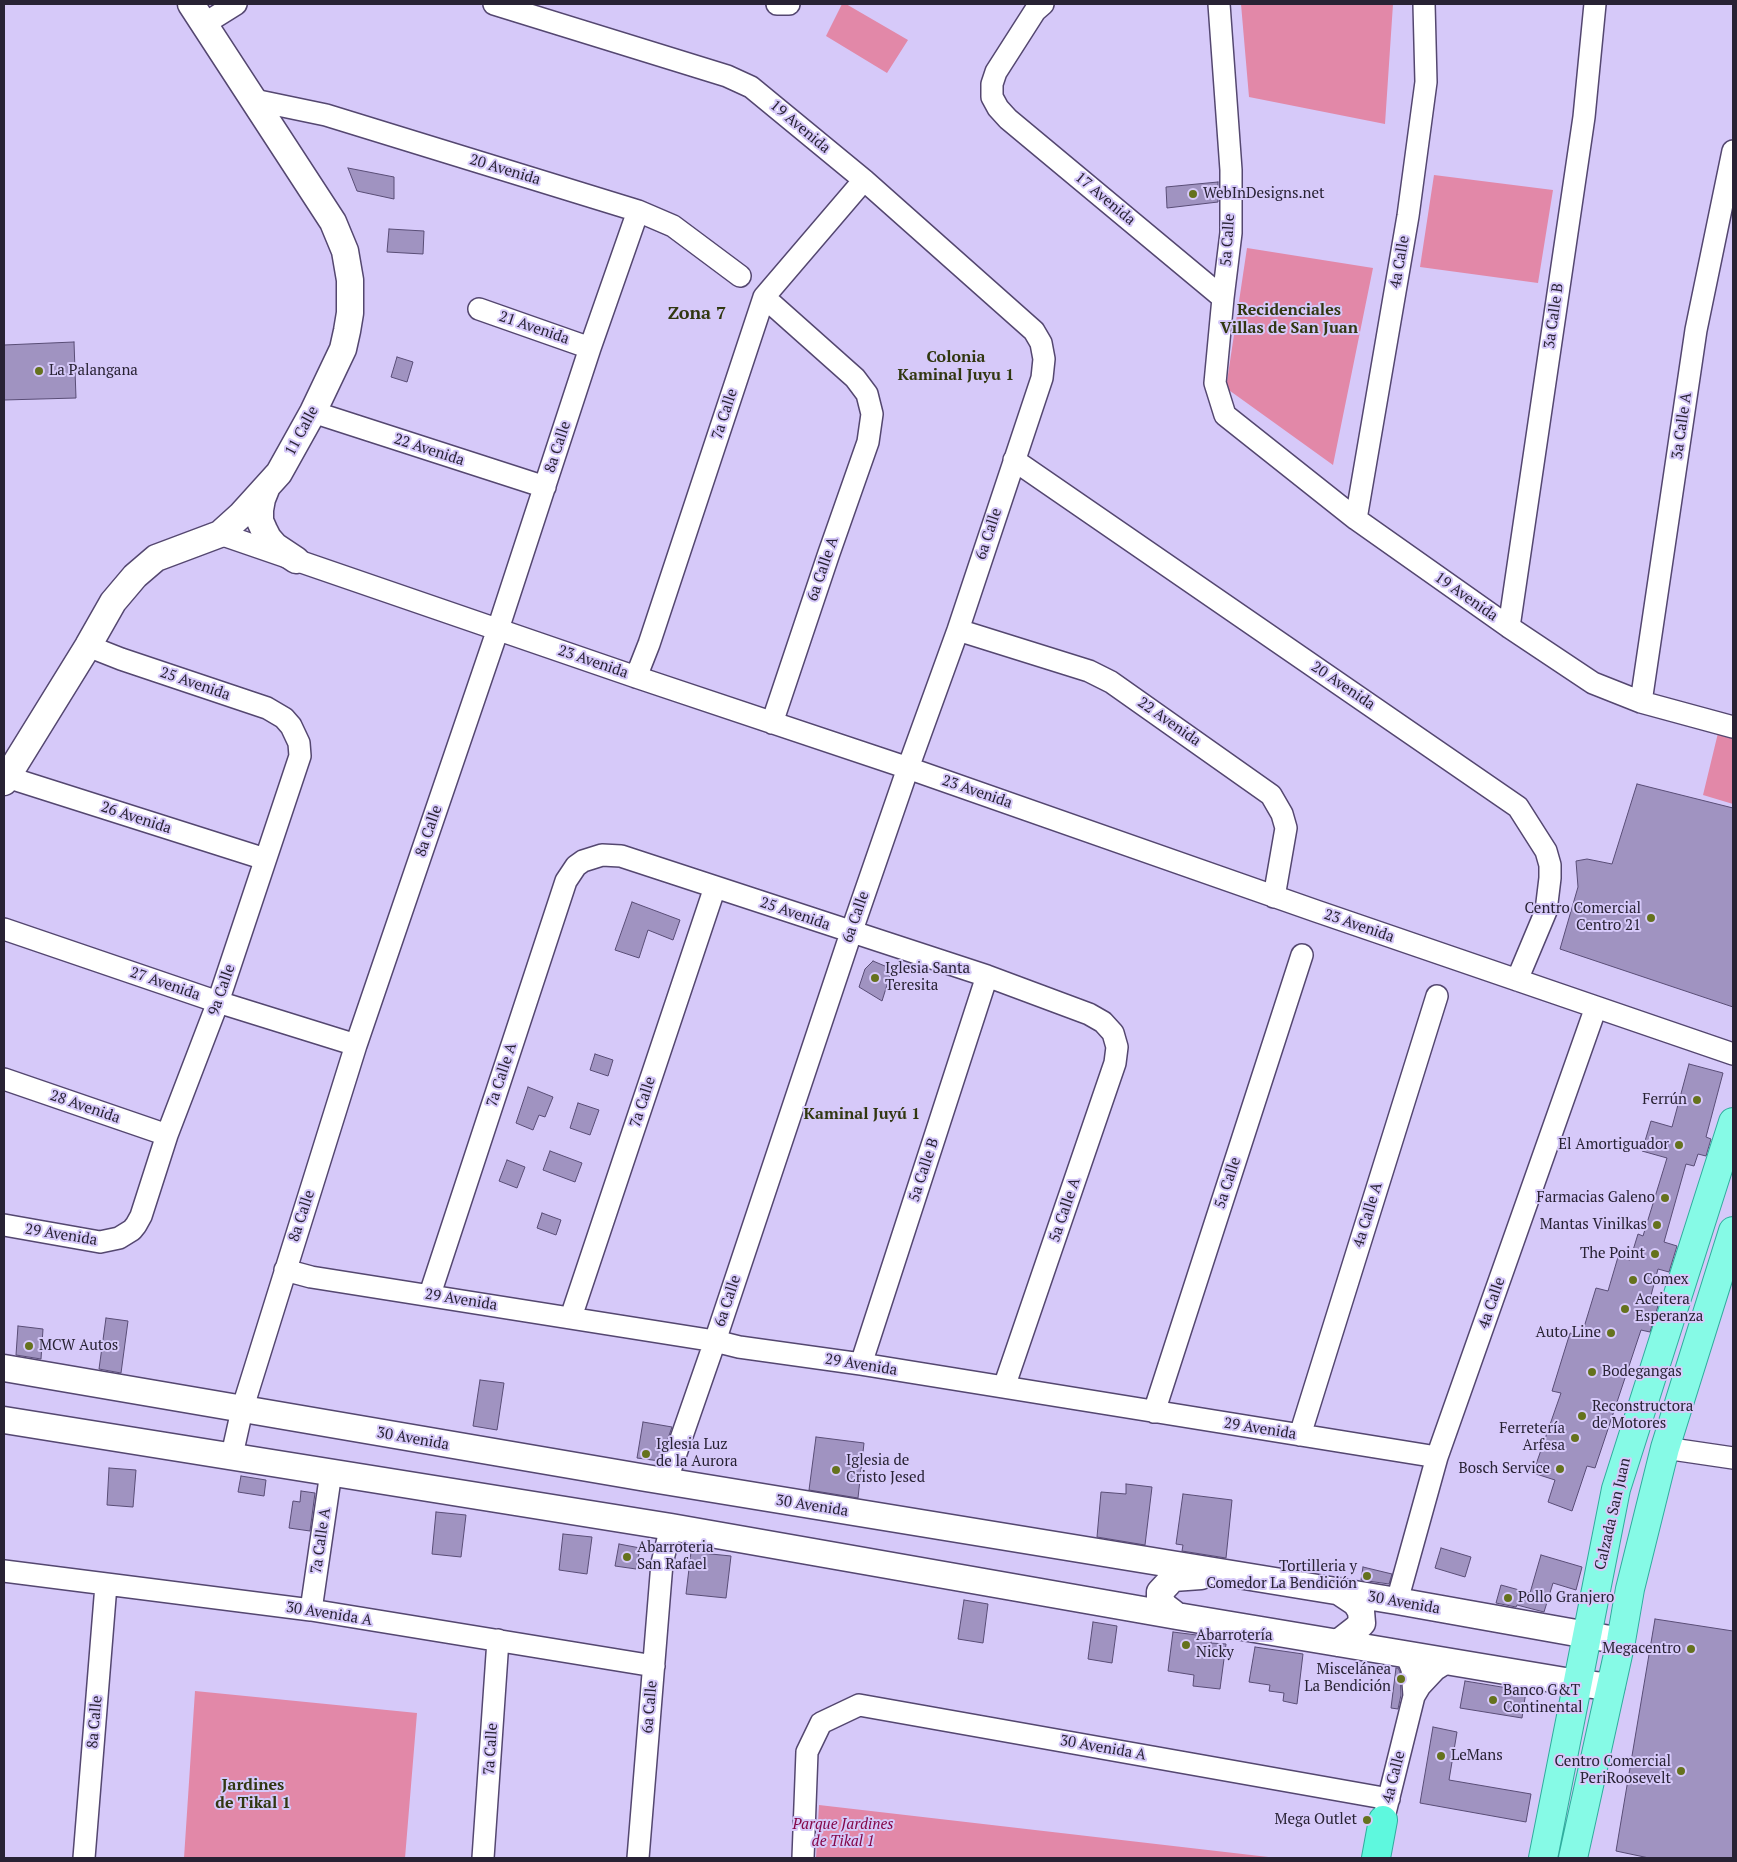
<!DOCTYPE html>
<meta charset="utf-8">
<style>
body{margin:0}
#map{position:relative;width:1737px;height:1862px;overflow:hidden;background:#d6c9f9;font-family:"PT Serif",serif}
canvas{display:block}
.frame{position:absolute;inset:0;border:5px solid #282234;pointer-events:none}
</style>
<div id="map">
<canvas width="1737" height="1862"></canvas>
<div class="frame"></div>
</div>
<script>
const ctx = document.querySelector('canvas').getContext('2d');
ctx.lineJoin = 'round';
function fillPath(path, color) { ctx.fillStyle = color; ctx.fill(path, 'evenodd'); }
const shape = rows => new Path2D(rows.map(r => 'M' + r).join(''));
function stroke(path, color, width, dash) { ctx.strokeStyle = color; ctx.lineWidth = width; ctx.lineCap = dash ? 'butt' : 'round'; ctx.setLineDash(dash || []); ctx.stroke(path); }
function drawText(font, color, halo, rows, align = 'center') {
  ctx.font = font + ' "PT Serif",serif'; ctx.lineWidth = 4; ctx.setLineDash([]); ctx.textBaseline = 'middle'; ctx.strokeStyle = halo; ctx.fillStyle = color; for (const [text, x, y, turn = 0] of rows) {
    ctx.save(); ctx.translate(x, y); ctx.rotate((+turn || 0) * Math.PI / 180); ctx.textAlign = isNaN(turn) ? turn : align; if (halo) ctx.strokeText(text, 0, 0); ctx.fillText(text, 0, 0); ctx.restore();
  }
}
fillPath(shape([
 [842,4,846,4,908,40,887,73,826,36],
 [1241,4,1393,4,1385,124,1249,97],
 [1434,175,1553,190,1538,283,1420,267],
 [1247,248,1373,268,1333,465,1226,388],
 [1718,733,1733,738,1733,804,1703,795],
 [195,1691,417,1713,405,1858,184,1858],
 [819,1805,1277,1858,816,1858]
]), '#e288a8');
const building = shape([
 [348,168,394,177,394,199,357,191,348,168],
 [1218,182,1218,202,1167,208,1166,187,1218,182],
 [389,229,424,231,423,254,387,252,389,229],
 [74,342,76,398,4,400,4,345,74,342],
 [397,357,413,362,407,382,391,377,397,357],
 [1637,784,1733,808,1733,1007,1560,949,1578,887,1576,861,1587,859,1612,864,1637,784],
 [632,902,680,920,673,940,648,930,639,958,615,950,632,902],
 [873,961,892,969,882,1001,859,987,865,969,873,961],
 [595,1054,613,1060,608,1076,590,1070,595,1054],
 [1689,1064,1723,1073,1706,1137,1711,1139,1706,1156,1698,1154,1694,1166,1686,1164,1664,1242,1677,1246,1669,1272,1658,1269,1649,1303,1658,1306,1650,1332,1641,1330,1595,1468,1587,1466,1572,1511,1548,1502,1555,1480,1533,1473,1561,1393,1552,1391,1570,1333,1581,1337,1596,1288,1608,1291,1618,1257,1630,1260,1638,1234,1643,1236,1667,1158,1642,1151,1651,1121,1672,1127,1689,1064],
 [528,1087,553,1097,545,1117,539,1115,533,1130,516,1123,528,1087],
 [578,1103,599,1110,590,1135,570,1128,578,1103],
 [550,1151,582,1163,575,1182,543,1170,550,1151],
 [507,1160,525,1167,517,1188,499,1181,507,1160],
 [542,1213,561,1220,556,1235,537,1228,542,1213],
 [106,1318,128,1321,121,1373,99,1369,106,1318],
 [18,1326,43,1329,41,1359,16,1355,18,1326],
 [480,1380,504,1383,497,1430,473,1426,480,1380],
 [643,1422,672,1427,660,1461,637,1458,643,1422],
 [816,1437,864,1443,858,1498,809,1490,816,1437],
 [109,1468,136,1470,133,1507,107,1505,109,1468],
 [241,1476,266,1480,264,1496,238,1492,241,1476],
 [1126,1484,1152,1487,1145,1545,1097,1537,1101,1492,1126,1494,1126,1484],
 [301,1491,315,1493,310,1531,289,1528,293,1501,300,1502,301,1491],
 [1183,1494,1232,1500,1226,1558,1182,1551,1183,1545,1176,1544,1183,1494],
 [436,1512,466,1515,461,1557,432,1554,436,1512],
 [563,1534,592,1537,587,1574,559,1570,563,1534],
 [619,1544,640,1548,636,1569,615,1566,619,1544],
 [1441,1548,1471,1557,1465,1577,1435,1568,1441,1548],
 [691,1552,731,1556,726,1598,686,1594,691,1552],
 [1541,1555,1582,1567,1576,1590,1553,1583,1544,1612,1517,1605,1516,1607,1496,1603,1501,1585,1530,1593,1541,1555],
 [1363,1567,1392,1574,1389,1584,1361,1580,1363,1567],
 [964,1600,988,1604,983,1643,958,1639,964,1600],
 [1655,1619,1733,1631,1733,1858,1649,1858,1616,1851,1655,1619],
 [1093,1622,1117,1626,1112,1663,1088,1659,1093,1622],
 [1173,1632,1212,1637,1211,1643,1226,1644,1220,1689,1193,1686,1194,1675,1168,1671,1173,1632],
 [1255,1647,1303,1654,1297,1704,1283,1701,1284,1693,1269,1691,1270,1685,1249,1682,1255,1647],
 [1396,1668,1398,1668,1400,1672,1401,1695,1398,1709,1391,1708,1396,1668],
 [1465,1681,1526,1691,1522,1718,1460,1708,1465,1681],
 [1433,1727,1457,1732,1449,1780,1531,1794,1526,1822,1420,1803,1433,1727]
]);
fillPath(building, '#a093c1');
stroke(building, '#594d76', 1);
const minor = shape([
 [494,4,727,76,751,87,864,180,1034,331,1041,343,1044,359,1042,378,958,630,908,768,851,933,715,1341,666,1482],
 [777,4,789,4],
 [1043,4,1035,11,996,72,992,84,992,97,998,108,1008,119,1223,298],
 [1219,4,1231,170,1231,233,1223,298,1215,383,1225,415,1356,519,1509,627,1593,683,1641,702,1733,727],
 [204,24,236,4],
 [254,100,326,115,638,211,673,226,740,276],
 [764,297,855,378,867,394,872,414,868,442,829,553,772,723],
 [479,309,590,348],
 [313,412,545,487],
 [1014,460,1518,807,1546,851,1550,865,1550,878,1546,911,1517,980],
 [1356,519,1408,216,1426,82,1424,4],
 [220,534,636,677,908,768,1316,911,1733,1054],
 [1509,627,1584,117,1595,4],
 [958,630,1089,671,1111,682,1271,795,1282,814,1286,828,1274,897],
 [636,677,649,644,764,297,864,180],
 [1641,702,1696,330,1733,151],
 [7,777,265,859],
 [4,929,218,1002,356,1045],
 [4,1079,167,1135],
 [4,1225,100,1242,119,1238,132,1230,136,1225,141,1216,167,1135,218,1002,300,756,299,743,291,726,284,718,267,708,121,659,88,646],
 [285,1270,311,1277,715,1341,739,1347,861,1364,1437,1457],
 [430,1294,566,881,576,866,583,861,602,855,621,856,987,976,1089,1014,1103,1022,1113,1033,1117,1047,1115,1063,1004,1387],
 [571,1317,715,887],
 [861,1364,987,976],
 [1154,1412,1302,955],
 [1300,1435,1437,996],
 [1665,1448,1733,1458],
 [232,1455,242,1410,356,1045,498,629,590,348,638,211],
 [4,1571,311,1610,654,1666],
 [1397,1601,1437,1457,1596,1007],
 [311,1610,331,1472],
 [1414,1696,1420,1686,1435,1670,1446,1663,1456,1662],
 [1385,1813,1414,1696,1412,1669,1407,1657,1398,1653],
 [84,1858,106,1585],
 [483,1858,498,1640],
 [638,1858,662,1563,671,1527],
 [803,1858,807,1752,821,1723,859,1705,1389,1799]
]);
const tertiary = shape([
 [266,489,262,499,260,510,260,521,264,530,268,538,275,546,296,560],
 [4,782,88,646,113,602,135,576,156,558,220,534,241,515,279,473,313,412,343,349,347,331,350,313,350,280,345,251,333,222,191,4],
 [4,1368,646,1478,1397,1601,1621,1641],
 [4,1420,671,1527,1177,1616,1577,1683,1611,1687],
 [1338,1591,1356,1603,1361,1611,1362,1623,1356,1629,1338,1643],
 [1177,1616,1164,1606,1160,1599,1160,1592,1173,1578,1201,1576]
]);
const primary = shape([
 [1543,1858,1616,1489,1733,1122],
 [1573,1858,1621,1641,1630,1589,1665,1448,1733,1231]
]);
const trunk = shape([
 [1376,1858,1383,1820]
]);
stroke(minor, '#544770', 24);
stroke(tertiary, '#544770', 29);
stroke(primary, '#30ac9d', 30);
stroke(trunk, '#30ac9d', 30);
stroke(minor, '#fff', 21);
stroke(tertiary, '#fff', 26);
stroke(primary, '#86fae6', 28);
stroke(trunk, '#5ef8de', 28);
for (const [x, y, r, color] of [
 [1193,194,5,"#65721d"],
 [39,371,5,"#65721d"],
 [1651,918,5,"#65721d"],
 [875,978,5,"#65721d"],
 [1697,1100,5,"#65721d"],
 [1679,1145,5,"#65721d"],
 [1665,1198,5,"#65721d"],
 [1657,1225,5,"#65721d"],
 [1655,1254,5,"#65721d"],
 [1633,1280,5,"#65721d"],
 [1625,1309,5,"#65721d"],
 [1611,1333,5,"#65721d"],
 [29,1346,5,"#65721d"],
 [1592,1372,5,"#65721d"],
 [1582,1416,5,"#65721d"],
 [1575,1438,5,"#65721d"],
 [646,1454,5,"#65721d"],
 [1560,1469,5,"#65721d"],
 [836,1470,5,"#65721d"],
 [627,1557,5,"#65721d"],
 [1367,1576,5,"#65721d"],
 [1508,1598,5,"#65721d"],
 [1186,1645,5,"#65721d"],
 [1691,1649,5,"#65721d"],
 [1401,1679,5,"#65721d"],
 [1493,1700,5,"#65721d"],
 [1441,1756,5,"#65721d"],
 [1681,1771,5,"#65721d"],
 [1367,1820,5,"#65721d"]
]) { const dot = new Path2D(); dot.arc(x, y, r, 0, 2 * Math.PI); ctx.fillStyle = color; ctx.fill(dot); stroke(dot, '#d6c9f9', 2); }
drawText('15px', '#282234', '#d6c9f9', [
 ["19 Avenida",800,127,40],
 ["20 Avenida",505,170,17],
 ["17 Avenida",1105,199,40],
 ["5a Calle",1228,240,-86],
 ["4a Calle",1400,262,-80],
 ["3a Calle B",1554,316,-82],
 ["21 Avenida",534,328,19],
 ["7a Calle",725,414,-72],
 ["3a Calle A",1682,426,-82],
 ["11 Calle",302,431,-62],
 ["8a Calle",558,447,-72],
 ["22 Avenida",429,450,18],
 ["6a Calle",989,534,-72],
 ["6a Calle A",823,569,-71],
 ["19 Avenida",1466,597,35],
 ["23 Avenida",593,662,19],
 ["25 Avenida",195,684,19],
 ["20 Avenida",1343,686,34],
 ["22 Avenida",1169,722,35],
 ["23 Avenida",977,792,19],
 ["26 Avenida",136,818,18],
 ["8a Calle",429,831,-71],
 ["25 Avenida",795,914,19],
 ["6a Calle",856,917,-71],
 ["23 Avenida",1359,926,19],
 ["27 Avenida",165,984,19],
 ["9a Calle",222,990,-71],
 ["7a Calle A",502,1075,-72],
 ["7a Calle",643,1102,-72],
 ["28 Avenida",85,1107,19],
 ["5a Calle B",924,1170,-72],
 ["5a Calle",1228,1183,-72],
 ["5a Calle A",1065,1210,-71],
 ["4a Calle A",1368,1215,-73],
 ["8a Calle",302,1216,-72],
 ["29 Avenida",61,1235,9],
 ["29 Avenida",461,1300,9],
 ["6a Calle",728,1301,-72],
 ["4a Calle",1492,1303,-71],
 ["29 Avenida",861,1365,9],
 ["29 Avenida",1260,1429,9],
 ["30 Avenida",413,1439,10],
 ["30 Avenida",812,1506,9],
 ["Calzada San Juan",1613,1514,-77],
 ["7a Calle A",321,1541,-82],
 ["30 Avenida",1404,1603,10],
 ["30 Avenida A",329,1614,9],
 ["6a Calle",650,1707,-85],
 ["8a Calle",95,1722,-85],
 ["30 Avenida A",1103,1748,10],
 ["7a Calle",491,1749,-86],
 ["4a Calle",1394,1777,-76]
]);
drawText('15px', '#282234', '#d6c9f9', [
 ["WebInDesigns.net",1203,194],
 ["La Palangana",49,371],
 ["Centro Comercial",1641,909,"right"],
 ["Centro 21",1641,926,"right"],
 ["Iglesia Santa",885,969],
 ["Teresita",885,986],
 ["Ferrún",1687,1100,"right"],
 ["El Amortiguador",1669,1145,"right"],
 ["Farmacias Galeno",1655,1198,"right"],
 ["Mantas Vinilkas",1647,1225,"right"],
 ["The Point",1645,1254,"right"],
 ["Comex",1643,1280],
 ["Aceitera",1635,1300],
 ["Esperanza",1635,1317],
 ["Auto Line",1601,1333,"right"],
 ["MCW Autos",39,1346],
 ["Bodegangas",1602,1372],
 ["Reconstructora",1592,1407],
 ["de Motores",1592,1424],
 ["Ferretería",1565,1429,"right"],
 ["Arfesa",1565,1446,"right"],
 ["Iglesia Luz",656,1445],
 ["de la Aurora",656,1462],
 ["Iglesia de",846,1461],
 ["Cristo Jesed",846,1478],
 ["Bosch Service",1550,1469,"right"],
 ["Abarroteria",637,1548],
 ["San Rafael",637,1565],
 ["Tortilleria y",1357,1567,"right"],
 ["Comedor La Bendición",1357,1584,"right"],
 ["Pollo Granjero",1518,1598],
 ["Abarrotería",1196,1636],
 ["Nicky",1196,1653],
 ["Megacentro",1681,1649,"right"],
 ["Miscelánea",1391,1670,"right"],
 ["La Bendición",1391,1687,"right"],
 ["Banco G&T",1503,1691],
 ["Continental",1503,1708],
 ["LeMans",1451,1756],
 ["Centro Comercial",1671,1762,"right"],
 ["PeriRoosevelt",1671,1779,"right"],
 ["Mega Outlet",1357,1820,"right"]
], 'left');
drawText('italic 15px', '#840748', '#d6c9f9', [
 ["Parque Jardines",843,1825],
 ["de Tikal 1",843,1842]
]);
drawText('bold 16px', '#313710', '#d6c9f9', [
 ["Recidenciales",1289,310],
 ["Villas de San Juan",1289,328],
 ["Colonia",956,357],
 ["Kaminal Juyu 1",956,375],
 ["Kaminal Juyú 1",862,1114],
 ["Jardines",253,1785],
 ["de Tikal 1",253,1803]
]);
drawText('bold 18px', '#313710', '#d6c9f9', [
 ["Zona 7",697,314]
]);
</script>
